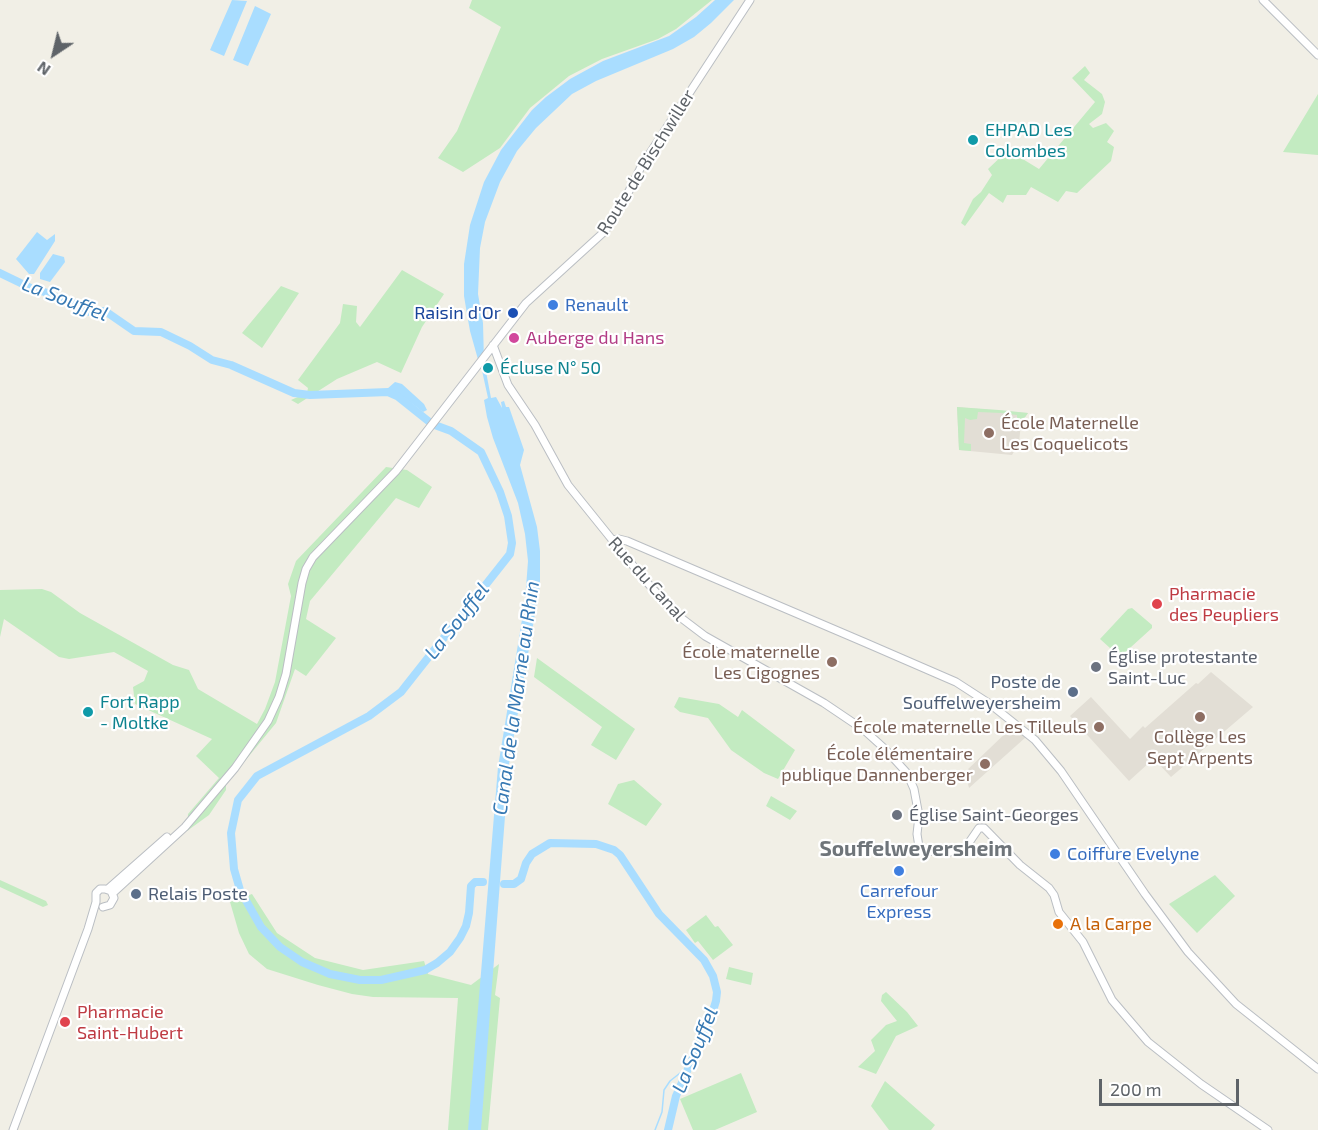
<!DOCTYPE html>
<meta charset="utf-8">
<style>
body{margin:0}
#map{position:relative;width:1318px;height:1130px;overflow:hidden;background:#f1efe6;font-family:"Exo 2",sans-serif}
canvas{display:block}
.north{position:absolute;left:24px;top:24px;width:60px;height:60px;-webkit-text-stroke:4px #fff;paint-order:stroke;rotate:215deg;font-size:16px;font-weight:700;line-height:24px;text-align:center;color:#5e6368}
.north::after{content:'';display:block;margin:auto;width:21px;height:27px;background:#5e6368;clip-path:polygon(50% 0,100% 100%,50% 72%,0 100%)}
.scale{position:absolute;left:1099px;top:1079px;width:140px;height:27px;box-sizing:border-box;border:3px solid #5e6368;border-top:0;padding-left:8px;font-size:18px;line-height:21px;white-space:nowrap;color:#5e6368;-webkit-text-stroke:4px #fff;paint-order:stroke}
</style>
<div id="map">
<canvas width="1318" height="1130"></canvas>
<div class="north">N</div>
<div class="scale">200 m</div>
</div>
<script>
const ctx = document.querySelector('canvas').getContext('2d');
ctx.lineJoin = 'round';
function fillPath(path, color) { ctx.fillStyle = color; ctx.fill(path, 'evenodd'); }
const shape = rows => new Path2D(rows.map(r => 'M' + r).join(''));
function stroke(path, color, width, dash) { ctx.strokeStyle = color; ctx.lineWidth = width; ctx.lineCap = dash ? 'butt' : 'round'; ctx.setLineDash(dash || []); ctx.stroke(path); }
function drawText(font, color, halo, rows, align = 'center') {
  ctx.font = font + ' "Exo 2",sans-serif'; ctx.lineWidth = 4.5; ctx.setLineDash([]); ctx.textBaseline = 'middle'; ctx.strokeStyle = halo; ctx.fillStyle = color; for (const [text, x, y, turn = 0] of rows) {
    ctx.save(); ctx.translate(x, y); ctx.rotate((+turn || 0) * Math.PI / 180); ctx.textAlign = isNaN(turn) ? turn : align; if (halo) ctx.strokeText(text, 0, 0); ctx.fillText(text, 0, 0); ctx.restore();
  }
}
fillPath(shape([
 [957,407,1028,413,1021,423,1019,443,1012,455,959,450],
 [1211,672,1253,707,1171,777,1155,760,1150,762,1129,781,1070,716,1091,697,1130,739,1143,726,1145,728,1196,683,1198,684],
 [1013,726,1026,737,969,788,965,772]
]), '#e2ded5');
fillPath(shape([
 [472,0,712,0,676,29,658,39,602,59,569,76,530,108,500,148,463,172,438,158,457,131,501,27,469,8],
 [1085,66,1090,73,1084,80,1102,94,1105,102,1102,114,1089,124,1093,128,1106,123,1114,131,1107,142,1114,147,1111,161,1077,193,1066,191,1058,202,1031,187,1026,195,1007,195,1003,203,989,193,965,226,961,223,973,199,981,192,992,175,988,169,1008,150,1039,169,1095,102,1072,78],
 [1318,94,1318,155,1283,152],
 [402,270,444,294,422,327,401,373,377,362,337,379,298,404,291,400,307,393,308,388,298,380,340,323,343,304,357,306,356,322,360,327],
 [281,286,299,293,262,348,242,333],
 [957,407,999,410,1028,413,1021,423,1012,422,1012,418,1017,418,1017,415,1001,413,978,412,977,419,970,420,965,418,964,443,971,444,971,451,959,450],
 [386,467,407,470,432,487,419,508,396,498,310,601,306,619,336,638,306,676,295,669,276,723,226,784,226,790,209,815,187,831,188,814,219,778,196,756,212,739,135,704,133,687,144,681,148,671,114,652,69,659,59,657,4,619,0,637,0,590,42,589,51,592,80,613,173,665,189,670,198,689,257,724,265,709,275,682,291,596,288,584,296,561],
 [1132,608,1152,625,1152,628,1120,657,1100,639,1128,609],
 [537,658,635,729,616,760,591,745,602,727,534,677],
 [679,697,719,704,738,717,742,710,795,750,778,779,764,773,731,750,708,718,680,712,674,707],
 [634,780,662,804,646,826,608,804,618,784],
 [771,796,797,811,790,820,766,806],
 [1215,875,1235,896,1197,933,1169,904],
 [0,880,46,901,48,905,43,907,0,887],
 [252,894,277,933,315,958,363,970,424,961,428,974,471,985,499,964,495,995,500,998,488,1130,448,1130,458,998,373,997,352,994,318,985,267,969,249,954,239,933,230,902],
 [706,915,715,927,718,926,733,945,713,960,698,941,695,943,686,930],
 [729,967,753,973,751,985,726,979],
 [886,992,907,1012,918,1026,896,1036,876,1074,858,1067,875,1051,871,1040,886,1025,897,1021,881,1001,882,995],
 [741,1073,757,1112,715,1130,693,1130,680,1099],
 [885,1081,935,1125,931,1130,889,1130,871,1106]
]), '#c3ebc1');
fillPath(shape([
 [232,0,247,1,224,56,210,50],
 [715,0,734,0,711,23,694,37,673,49,596,81,572,94,536,128,517,151,500,182,485,222,480,248,478,294,483,323,484,361,491,398,496,397,502,408,501,402,504,401,506,407,509,407,524,450,520,465,537,527,540,551,540,585,509,764,481,1130,468,1130,498,767,525,601,528,561,525,534,518,503,493,438,487,417,484,400,488,398,481,366,479,363,470,331,467,314,464,296,464,264,470,225,484,182,501,150,532,110,546,97,570,79,603,61,669,36,696,17],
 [255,6,271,14,248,66,233,60],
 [37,232,47,240,55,234,55,241,34,274,29,274,16,259],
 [53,254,64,257,65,262,50,282,40,279,40,273],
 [395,382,402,384,424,404,427,410,423,412,398,393,387,389]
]), '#a9ddff');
stroke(shape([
 [655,1130,662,1112,664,1090,670,1081,689,1066]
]), '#a9ddff', 1.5);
stroke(shape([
 [0,273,33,289,48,293,64,302,76,303,89,312,105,311,134,331,161,332,190,346,212,360,231,365,294,393,310,395,388,392,397,396,432,424,451,431,481,452,500,492,508,516,512,543,510,554,401,692,369,716,257,776,238,800,231,833,234,869,240,890,261,927,280,947,302,962,330,974,360,980,381,980,425,970,437,963,450,952,460,938,466,926,469,913,471,886,475,882,483,882],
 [504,884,514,884,521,879,526,863,532,854,550,843,596,844,614,850,620,855,659,914,704,960,713,976,717,992,716,1001,711,1017,676,1096,668,1130]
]), '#a9ddff', 8);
const secondary = shape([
 [1263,0,1318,55],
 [493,345,508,385,535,425,568,485,643,578,676,614,705,636,824,703,864,730,885,749,907,773,914,789,919,816,917,834,919,847,922,850,947,853,966,847,979,828,984,828,1020,865,1049,888,1054,895,1059,912,1083,942,1112,1000,1148,1042,1201,1084,1268,1130],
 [612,540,619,539,627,541,866,643,956,682,990,704,1035,740,1061,771,1145,894,1188,952,1236,1004,1318,1069],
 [108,889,167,837],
 [113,893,185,827,235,768,268,721,279,697,286,674,302,583,306,569,313,557,396,471,526,303,605,231,623,203,641,167,750,0],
 [13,1130,88,929,96,902,96,893,100,889,105,889,111,891,114,898,110,905,103,907]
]);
stroke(secondary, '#babec3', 9);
stroke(secondary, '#fff', 7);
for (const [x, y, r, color] of [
 [973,140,6,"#0f9aa8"],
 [553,305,6,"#3f7fe0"],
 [513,313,6,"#1a4fb4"],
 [514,338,6,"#d1479c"],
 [488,368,6,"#0f9aa8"],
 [989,433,6,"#8d6e63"],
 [1157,604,6,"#e0444e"],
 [832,662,6,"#8d6e63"],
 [1096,667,6,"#6b7280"],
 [1073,692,6,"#5c6f8a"],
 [88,712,6,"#0f9aa8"],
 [1200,717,6,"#8d6e63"],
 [1099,727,6,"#8d6e63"],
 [985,764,6,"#8d6e63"],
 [897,815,6,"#6b7280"],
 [1055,854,6,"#3f7fe0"],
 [899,871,6,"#3f7fe0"],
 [136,894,6,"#5c6f8a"],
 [1058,924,6,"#e8710a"],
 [65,1022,6,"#e0444e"]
]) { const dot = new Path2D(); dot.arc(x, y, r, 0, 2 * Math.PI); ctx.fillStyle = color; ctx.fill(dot); stroke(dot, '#fff', 2); }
drawText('18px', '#0d838f', '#fff', [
 ["EHPAD Les",985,130],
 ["Colombes",985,151],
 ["Écluse N° 50",500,368],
 ["Fort Rapp",100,702],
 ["- Moltke",100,723]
], 'left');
drawText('18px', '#5e6368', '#fff', [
 ["Route de Bischwiller",646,162,-58],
 ["Rue du Canal",647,579,48]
]);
drawText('18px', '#366cbe', '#fff', [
 ["Renault",565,305],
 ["Coiffure Evelyne",1067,854],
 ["Carrefour",899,891,"center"],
 ["Express",899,912,"center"]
], 'left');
drawText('18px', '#164399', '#fff', [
 ["Raisin d'Or",501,313]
], 'right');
drawText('18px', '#b23c85', '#fff', [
 ["Auberge du Hans",526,338]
], 'left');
drawText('18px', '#785e54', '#fff', [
 ["École Maternelle",1001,423,"left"],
 ["Les Coquelicots",1001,444,"left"],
 ["École maternelle",820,652],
 ["Les Cigognes",820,673],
 ["École maternelle Les Tilleuls",1087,727],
 ["Collège Les",1200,737,"center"],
 ["Sept Arpents",1200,758,"center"],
 ["École élémentaire",973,754],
 ["publique Dannenberger",973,775]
], 'right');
drawText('18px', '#be3a42', '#fff', [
 ["Pharmacie",1169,594],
 ["des Peupliers",1169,615],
 ["Pharmacie",77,1012],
 ["Saint-Hubert",77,1033]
], 'left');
drawText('18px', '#5b616d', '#fff', [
 ["Église protestante",1108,657],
 ["Saint-Luc",1108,678],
 ["Église Saint-Georges",909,815]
], 'left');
drawText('18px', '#4e5e75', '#fff', [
 ["Poste de",1061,682],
 ["Souffelweyersheim",1061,703],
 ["Relais Poste",148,894,"left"]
], 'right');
drawText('18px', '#c56008', '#fff', [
 ["A la Carpe",1070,924]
], 'left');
drawText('italic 20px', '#3779b3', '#fff', [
 ["La Souffel",65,299,21],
 ["La Souffel",457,621,-52],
 ["Canal de la Marne au Rhin",516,698,-82],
 ["La Souffel",695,1050,-68]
]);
drawText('bold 21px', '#6f757a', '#fff', [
 ["Souffelweyersheim",916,849]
]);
</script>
